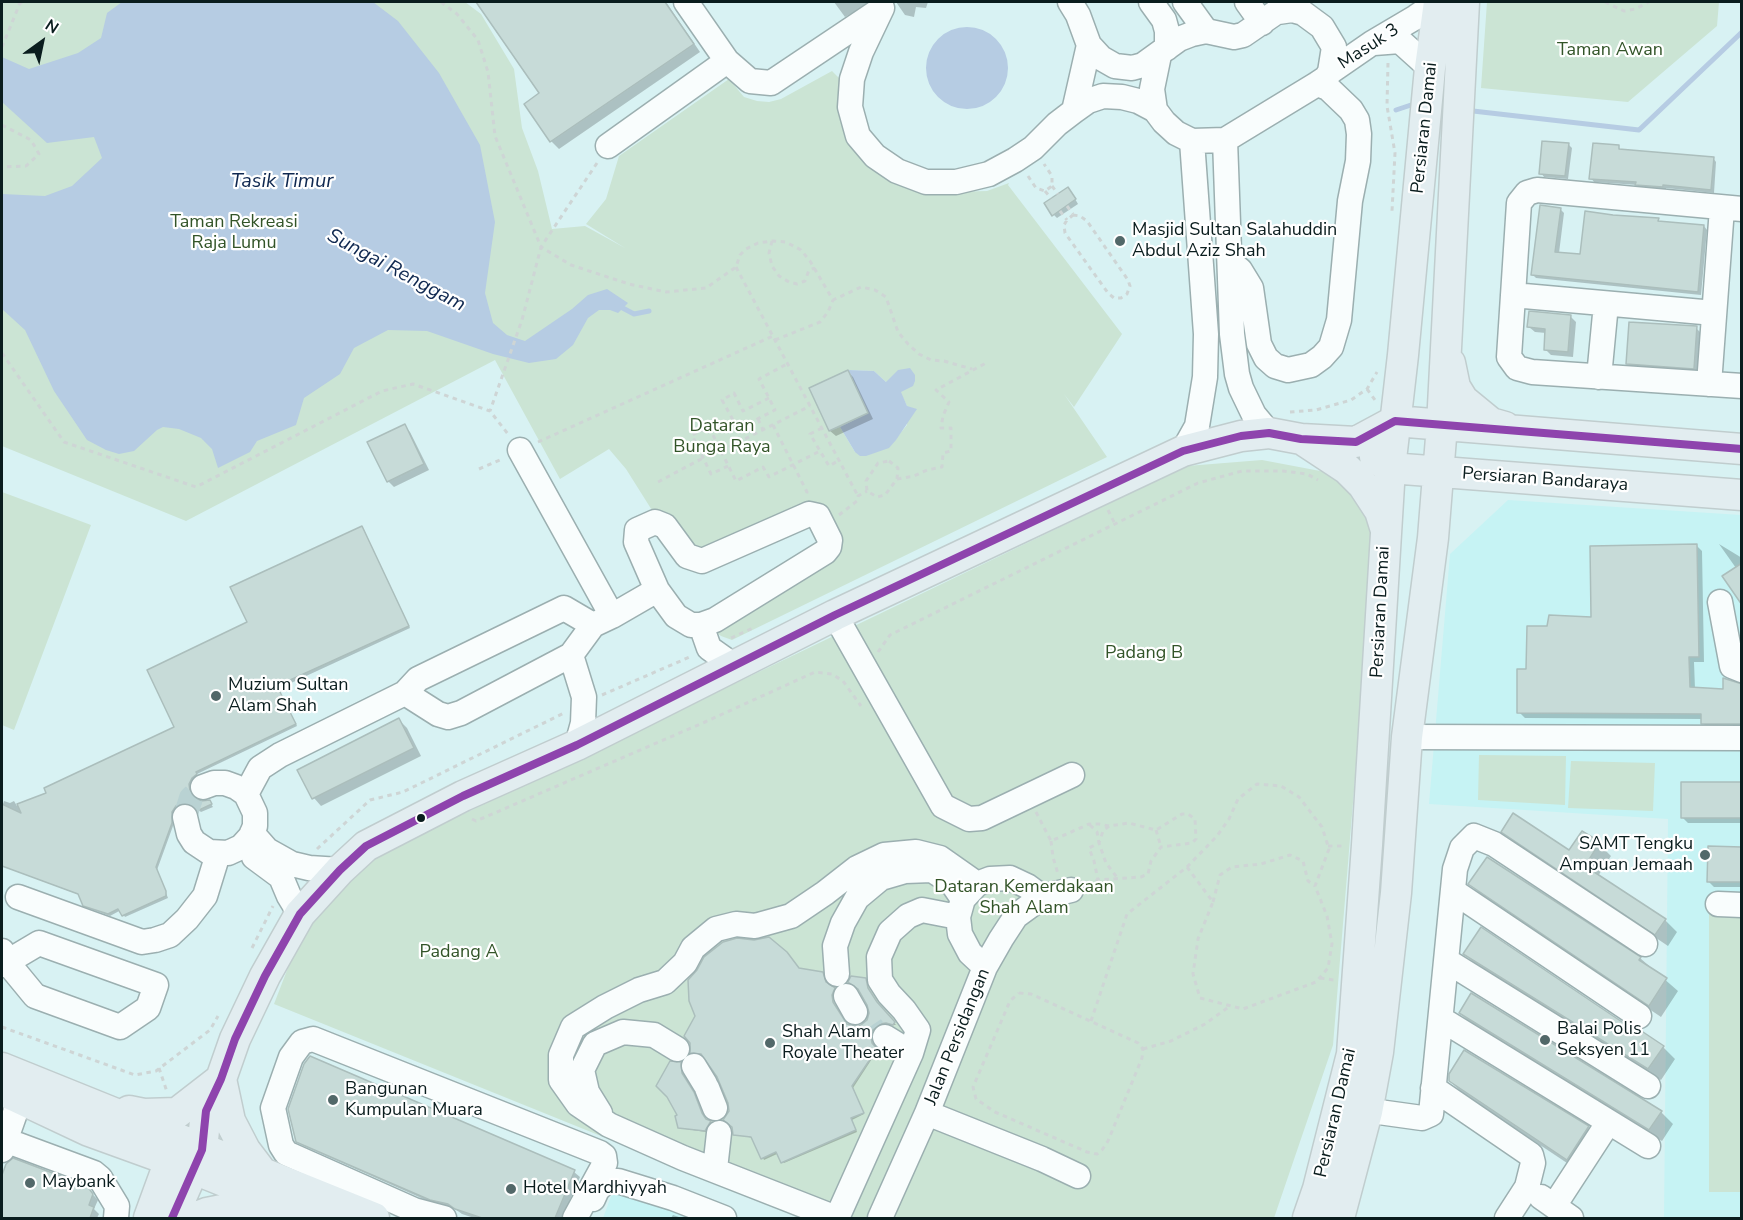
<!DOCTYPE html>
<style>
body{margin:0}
#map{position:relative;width:1743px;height:1220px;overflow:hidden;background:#d8f2f3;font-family:"Nunito Sans",sans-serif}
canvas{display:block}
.frame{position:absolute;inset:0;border:3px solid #0a1d1e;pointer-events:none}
.north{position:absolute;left:12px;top:12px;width:60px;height:60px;-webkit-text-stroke:4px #fff;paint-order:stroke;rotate:33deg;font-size:16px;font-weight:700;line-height:24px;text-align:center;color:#0a1d1e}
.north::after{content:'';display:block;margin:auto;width:21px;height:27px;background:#0a1d1e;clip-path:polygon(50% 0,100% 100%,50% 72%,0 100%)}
</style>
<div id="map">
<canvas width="1743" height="1220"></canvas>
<div class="frame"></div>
<div class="north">N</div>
</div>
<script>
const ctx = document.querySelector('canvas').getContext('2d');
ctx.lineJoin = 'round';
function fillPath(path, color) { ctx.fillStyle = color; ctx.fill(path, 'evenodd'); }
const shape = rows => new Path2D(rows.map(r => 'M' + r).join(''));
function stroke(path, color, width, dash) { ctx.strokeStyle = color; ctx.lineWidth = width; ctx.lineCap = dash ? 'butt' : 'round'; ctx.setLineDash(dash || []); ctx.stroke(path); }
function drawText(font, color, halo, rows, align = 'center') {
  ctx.font = font + ' "Nunito Sans",sans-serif'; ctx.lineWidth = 4.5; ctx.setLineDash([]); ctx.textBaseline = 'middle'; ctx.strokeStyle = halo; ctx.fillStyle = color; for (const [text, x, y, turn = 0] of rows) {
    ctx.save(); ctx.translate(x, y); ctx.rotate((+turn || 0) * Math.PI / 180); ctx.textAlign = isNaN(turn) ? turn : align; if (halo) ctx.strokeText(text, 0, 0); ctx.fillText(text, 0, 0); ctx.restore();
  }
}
fillPath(shape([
 [1508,500,1741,515,1741,1218,1664,1218,1668,819,1429,804,1450,554],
 [613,1191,710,1218,603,1218]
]), '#c6f3f4');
fillPath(shape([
 [2,2,465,2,481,14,514,69,522,128,538,171,552,229,585,226,625,248,586,224,606,199,619,156,729,79,744,97,757,101,769,102,781,99,832,71,847,86,848,127,952,192,987,191,1009,183,1008,185,1122,334,1074,407,1064,394,1107,457,732,640,721,636,706,624,825,557,822,520,701,557,655,515,626,469,609,449,560,479,495,360,186,521,2,446],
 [848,370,874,371,886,382,900,392,907,406,907,425,889,447,855,452,840,427,829,431,809,388],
 [1487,2,1719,2,1717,26,1628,102,1481,88],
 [1262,460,1336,474,1377,511,1333,1045,1274,1218,804,1218,274,1004,303,929,374,857,1187,466],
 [2,492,91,525,14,730,2,725],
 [1479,755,1566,756,1565,805,1478,800],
 [1571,761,1655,763,1653,811,1568,808],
 [1709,912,1741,912,1741,1192,1709,1192]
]), '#cbe4d4');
fillPath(shape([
 [122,2,373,2,398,21,439,73,480,145,495,222,485,293,493,323,507,335,525,341,572,309,588,295,607,289,628,303,618,313,610,310,599,310,588,318,573,345,556,359,529,363,493,354,427,331,388,330,354,348,340,374,304,398,296,425,257,441,250,452,218,468,212,449,201,438,179,429,163,427,157,430,134,451,119,454,106,450,87,440,54,391,25,330,2,309,2,194,45,196,72,186,102,158,94,137,47,143,2,102,2,57,29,69,78,53,101,38,107,13],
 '926 68a41 41 0 1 1 82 0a41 41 0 1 1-82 0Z',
 [910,368,915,375,915,381,913,386,901,392,907,406,917,409,896,440,889,448,866,456,860,456,855,452,840,427,868,413,848,370,874,371,886,382,898,370]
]), '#b6cce3');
fillPath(shape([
 [478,2,666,2,700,52,559,149,551,141,541,94],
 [834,2,872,2,845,17],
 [896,2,928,2,926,8,916,7,914,17,905,15],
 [1569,145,1572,148,1568,179,1544,177,1541,173],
 [1618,147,1622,151,1713,158,1716,162,1714,193,1666,188,1666,190,1640,188,1638,185,1594,182,1591,178],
 [1071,192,1078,204,1057,218,1054,215],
 [1560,209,1564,213,1559,253,1582,256,1658,220,1661,223,1704,226,1707,230,1701,295,1536,278,1532,274],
 [1570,316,1576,322,1573,357,1551,355,1545,349,1546,333,1535,332,1529,327],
 [1696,328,1708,340,1706,380,1640,375,1628,363],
 [847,371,853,377,873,419,836,436,830,431,811,389],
 [404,426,410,432,429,470,394,487,388,481],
 [364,530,410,628,278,689,297,726,197,774,198,777,194,780,191,787,191,796,194,800,211,804,213,807,201,812,193,805,185,804,178,808,173,815,173,826,157,870,168,898,125,917,121,910,110,916,87,907,80,895,2,866,2,807,4,801,10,803,14,801,17,806,48,793,176,727,249,623],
 [1719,544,1742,558,1742,603,1736,568],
 [1696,545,1702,551,1704,662,1694,662,1695,689,1725,690,1742,685,1742,729,1709,729,1703,723,1703,719,1525,718,1519,712,1527,670,1549,627,1593,618],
 [399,720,407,728,421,756,321,806,314,798,299,771],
 [1742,783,1742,823,1688,823,1682,817],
 [1503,831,1570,852,1583,833,1599,844,1611,856,1598,876,1665,920,1677,932,1668,946,1515,843],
 [1742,849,1742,887,1714,887,1708,881],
 [1470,884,1640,958,1678,991,1661,1017,1482,896],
 [1465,954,1630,1029,1663,1047,1675,1059,1661,1080,1477,966],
 [799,969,835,990,833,998,834,1005,847,1026,854,1028,862,1026,868,1021,871,1013,865,979,869,991,878,1005,896,1025,880,1025,874,1031,872,1040,873,1046,877,1051,853,1088,864,1114,852,1120,857,1132,784,1163,777,1154,764,1160,753,1138,735,1134,730,1103,718,1076,704,1055,692,1052],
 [1460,1013,1661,1112,1673,1124,1662,1141,1472,1025],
 [680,1064,682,1076,703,1116,712,1124,706,1132,679,1128],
 [1450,1081,1588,1128,1600,1139,1579,1171,1462,1093],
 [296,1139,574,1172,580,1177,562,1218,474,1218,462,1214,455,1209,437,1205,302,1145],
 [7,1165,86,1187,98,1200,94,1209,99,1214,97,1218,2,1218,2,1180],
 [673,1215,682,1218,671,1218]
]), '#0003');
stroke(shape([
 [1396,110,1414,104],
 [1473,111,1639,130,1742,32],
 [617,305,634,314,649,311]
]), '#b6cce3', 5);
const building = shape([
 [476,2,665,2,694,44,550,142,524,104,539,93,476,2],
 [1542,141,1569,143,1565,176,1539,174,1542,141],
 [1593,143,1619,145,1619,149,1714,157,1711,190,1663,185,1663,187,1635,185,1636,182,1589,179,1593,143],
 [1068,187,1076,199,1052,216,1044,203,1068,187],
 [1540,205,1561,208,1555,252,1580,254,1585,211,1613,215,1659,218,1658,221,1704,225,1698,292,1531,275,1540,205],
 [1529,311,1571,315,1568,352,1544,350,1545,329,1527,327,1529,311],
 [1629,322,1697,326,1694,369,1626,364,1629,322],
 [848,370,868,413,829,431,809,388,848,370],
 [405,424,424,464,387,482,367,442,405,424],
 [362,526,409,626,277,686,296,724,196,772,197,774,192,778,189,784,190,792,194,798,201,801,210,800,212,804,197,811,190,804,182,803,176,806,172,812,172,823,156,867,166,891,166,896,122,916,118,909,108,914,83,906,78,894,2,866,2,804,21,813,17,804,46,793,44,788,174,727,147,670,247,622,230,587,362,526],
 [1697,544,1699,657,1689,657,1690,687,1723,689,1723,678,1742,684,1742,724,1701,724,1701,714,1517,713,1517,669,1526,669,1527,626,1547,626,1549,615,1591,617,1590,546,1697,544],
 [1742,563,1742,605,1722,576,1742,563],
 [399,718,414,748,312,799,297,770,399,718],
 [1681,782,1742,782,1742,818,1681,818,1681,782],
 [1513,813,1569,850,1582,831,1600,842,1585,866,1666,919,1655,935,1501,832,1513,813],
 [1708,846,1742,847,1742,882,1707,882,1708,846],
 [1487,857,1641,957,1639,960,1667,978,1649,1006,1468,884,1487,857],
 [1481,927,1631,1028,1640,1030,1664,1046,1648,1069,1463,954,1481,927],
 [769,937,787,952,799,968,823,972,826,982,835,988,832,995,833,1002,847,1024,854,1026,861,1025,867,1020,869,1013,867,1005,858,989,848,982,851,976,866,978,868,988,877,1002,895,1022,893,1025,886,1023,879,1024,873,1029,871,1037,872,1043,877,1049,852,1086,864,1113,851,1118,856,1130,781,1163,776,1152,761,1159,751,1137,733,1135,732,1127,723,1120,729,1111,728,1103,717,1077,701,1054,690,1053,690,1043,684,1036,695,1016,689,1001,688,980,697,970,704,957,723,942,737,938,754,940,769,937],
 [1471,993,1662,1111,1649,1130,1459,1013,1471,993],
 [1464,1050,1589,1126,1567,1160,1449,1081,1449,1074,1464,1050],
 [310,1056,575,1170,555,1218,482,1218,455,1209,448,1204,430,1200,296,1142,288,1109,304,1064,310,1056],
 [670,1061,681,1062,682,1073,694,1092,702,1113,706,1119,711,1121,705,1131,678,1128,675,1116,677,1115,667,1097,656,1086,670,1061],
 [13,1158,87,1186,93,1194,89,1205,94,1207,90,1218,2,1218,2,1175,6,1164,13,1158]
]);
fillPath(building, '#c7dbd8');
stroke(building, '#abbebc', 1.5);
stroke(shape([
 [185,817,191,798,203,787],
 [871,1026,873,1029]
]), '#b9d2d3', 24, [24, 12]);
const minor = shape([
 [686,2,727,61,750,81,771,83,880,10],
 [1151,2,1164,20,1167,31,1167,48],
 [1185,2,1206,31],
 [1247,2,1262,23],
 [882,8,861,52,852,79,850,107,858,136,875,156,897,171,926,182,956,182,989,174,1015,160,1033,148,1057,124,1074,111,1089,45,1078,15,1070,2],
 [1374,43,1400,41,1430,68],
 [1089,45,1101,58,1115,66,1132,68,1143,65,1179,39,1192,34,1206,31,1234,37,1243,35,1291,2],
 [1330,72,1372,43,1416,17,1438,2],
 [1155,110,1152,89,1159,55],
 [1074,111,1088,101,1103,96,1122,97,1138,101,1155,110,1164,122,1176,133,1192,141,1225,140,1317,84,1326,78,1330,72,1334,47,1322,27,1303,13,1292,10,1278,12],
 [1225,140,1232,334,1237,374,1241,388,1254,415,1269,433],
 [608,146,727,61],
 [1742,209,1537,190,1527,193,1519,203,1509,357,1517,368,1532,372,1742,386],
 [1230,262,1240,270,1251,288,1259,344,1266,358,1275,366,1288,370,1311,365,1322,357,1331,347,1339,320,1350,201,1358,161,1359,134,1357,120,1351,110,1328,88,1317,84],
 [1513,295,1714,313],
 [1599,377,1606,304],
 [1709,384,1722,208],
 [520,450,612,616],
 [1183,451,1197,426,1205,377,1206,334,1192,141],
 [809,514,818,516,830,540,829,547,825,552,715,620,701,625,691,625,676,616,657,590,636,542,637,530,655,522,665,526,687,556,702,561,809,514],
 [1720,602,1732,666,1742,670],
 [835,615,943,806,969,819,982,818,1072,775],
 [701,625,709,648,733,665],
 [571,655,584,697,583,723,577,745],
 [405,693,438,714,448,717,461,713,571,655,593,625],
 [1407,737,1742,738],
 [246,794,260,768,280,755,405,693,418,679,564,608,593,625,612,616,657,590],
 [185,817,189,834,194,842,209,852,228,853,241,847,251,836,255,826,255,813,246,794,236,787,225,783,214,783,203,787],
 [252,833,267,850,292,864,309,868,340,870],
 [254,857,281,877,289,896,300,914],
 [1453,891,1639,1016],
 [18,897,142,942,155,940,170,935,187,919,205,896,218,854],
 [1718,904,1742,905],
 [2,951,7,962,35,996,120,1027,148,1008,156,985,39,943,7,962,2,965],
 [1447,961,1648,1086],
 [985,967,970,953,960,934,958,917,963,899,977,884,990,879,1010,878,1027,886,1042,897],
 [837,974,835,946,843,923,857,898,881,878,905,871,932,870,952,883,963,899],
 [846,996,855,1012],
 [1441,1019,1648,1146],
 [885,1037,911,1053],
 [694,1066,705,1084],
 [707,1088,715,1108],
 [1433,1088,1531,1155,1533,1163,1527,1187,1507,1218],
 [1350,1108,1422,1118,1431,1114,1455,869,1462,848,1474,836,1494,844,1645,944],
 [600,1113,587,1092,582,1070,595,1044,623,1032,654,1035,677,1049],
 [927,1113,1042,1159,1078,1176],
 [5,1140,94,1173,100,1178,117,1206,116,1218],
 [2,1150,20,1099],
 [715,1169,719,1133],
 [1541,1197,1571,1218],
 [593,1199,597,1190,606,1181,618,1181,673,1198,724,1218],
 [1554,1206,1608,1123],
 [444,1218,414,1210,286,1153,281,1145,273,1108,291,1057,302,1042,313,1039,600,1153,604,1156,605,1163,575,1218],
 [836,1218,683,1158,609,1125,578,1104,561,1080,561,1055,573,1027,605,1007,639,990,665,982,685,963,693,948,716,929,736,924,755,926,791,916,825,893,857,868,884,855,916,852,940,858,977,884],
 [837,1218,911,1053,918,1030,904,1010,889,994,880,980,879,957,890,932,908,916,922,910,958,917],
 [880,1218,927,1113,985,967,1001,939,1016,916,1042,897,1071,890]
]);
const major = shape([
 [1450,363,1455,387,1463,400,1491,423,1505,427],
 [1303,440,1347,469,1363,485,1380,511,1385,527],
 [1375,457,1390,468,1742,495],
 [2,1068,374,1218],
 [221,1079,230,1121,245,1150,264,1175],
 [2,1090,89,1131,194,1169,316,1218],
 [129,1111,144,1114,177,1113,217,1082],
 [149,1218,176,1144],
 [172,1218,202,1150,206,1111,221,1079,235,1039,265,976,300,914,340,870,366,846,463,796,577,745,835,615,1183,451,1241,436,1269,433,1301,439,1356,442,1395,421,1742,449],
 [194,1218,207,1213,227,1209,275,1204],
 [1308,1218,1318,1189,1352,1054,1367,845,1390,468,1403,355,1430,68,1439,2],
 [1339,1218,1367,1112,1378,1052,1396,893,1407,737,1433,538,1442,425,1464,2]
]);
stroke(minor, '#9bafb0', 27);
stroke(major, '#c0cdce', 33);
stroke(shape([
 [18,2,20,3,27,2],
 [441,2,457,14,478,40,488,72,495,136,541,247,522,320,490,411],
 [1605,2,1624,11,1635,9,1649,2],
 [2,47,20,3],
 [1388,63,1387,106,1395,153,1392,211],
 [2,125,31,140,39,154,26,166,2,167],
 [597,163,541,247,571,265,629,284,666,292,706,288,736,267,740,255,746,249,758,243,772,241,786,242,801,250,810,261,833,300,861,287,875,290,886,297,898,332,908,344,919,354,931,360,944,361,972,369],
 [1028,176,1036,188,1045,191,1052,186,1052,176,1044,164],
 [1052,186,1058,194],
 [1045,191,1051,198],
 [1067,206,1073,214],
 [1060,211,1067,220],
 [1073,215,1080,216,1087,221,1128,280,1130,286,1127,294,1121,298,1114,298,1108,293,1065,233,1064,225,1067,220,1073,215],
 [772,241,769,253,772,266,779,276,789,282,797,284,805,281,809,270,815,268],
 [736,267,858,496],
 [775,340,820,322,828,312,833,300],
 [2,353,64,442,196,487,382,391,413,384,490,411,508,434],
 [1367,389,1375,400],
 [769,398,743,411,734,393,722,400,738,429,775,410,769,398,759,379,787,364],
 [1290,412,1316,410,1351,400,1367,389,1377,372],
 [758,419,763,430],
 [773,425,807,492,806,496],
 [822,428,810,434,829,466,838,461],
 [538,442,773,336],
 [721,451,810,406],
 [889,461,898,468,897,479,885,495,877,497,867,491,866,481,878,463,889,461],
 [728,466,711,474,692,435,709,427,736,481,763,467,769,477,820,451],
 [479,469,502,459],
 [897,479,914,476,927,470,942,467,943,453,951,451,951,428,941,428,943,416,949,402,936,390,986,363],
 [658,482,703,458],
 [1108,510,1115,524],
 [839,515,857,501,858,496,867,491],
 [731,638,755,627],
 [878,652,890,635,1198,483,1242,471,1283,471,1307,474,1318,480],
 [602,695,692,656],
 [1036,812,1051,841,1089,824,1099,824,1109,826,1129,823,1156,830,1182,814,1188,814,1195,819,1196,839,1192,843,1161,847,1151,861,1148,874,1141,877,1098,880,1090,883],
 [472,819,476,821,483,818,705,722,815,672,832,674,843,681,861,706],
 [1090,825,1097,832,1099,843,1089,848,1094,861,1098,880],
 [1109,826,1103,831,1099,843,1106,863,1119,880],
 [1156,830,1161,847],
 [1051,841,1053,857,1058,874],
 [1328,846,1344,846],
 [317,849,370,800,403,792,564,713],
 [1213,902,1220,875,1232,867,1261,864,1290,855,1303,861,1308,881,1315,886],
 [252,948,273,906],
 [1320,978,1334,980],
 [1019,993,1031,994,1138,1043,1143,1049,1142,1058,1108,1141,1102,1150,1097,1154,1087,1152,995,1112,976,1099,973,1087,1010,1001,1019,993],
 [1091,1021,1127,914,1187,867,1217,836,1229,819,1238,799,1257,784,1281,786,1299,797,1322,827,1329,849,1315,886,1327,916,1332,944,1328,968,1316,982,1243,1009,1200,998,1193,974,1198,939,1213,902,1187,867],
 [2,1027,135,1075,156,1071,210,1030,218,1016],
 [1143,1049,1171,1041,1205,1024,1230,1006],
 [159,1068,167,1092]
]), '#ced5d5', 3, [4.5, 4.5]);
stroke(minor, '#f9fdfd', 24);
stroke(major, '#e2edf0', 30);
stroke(shape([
 [172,1218,202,1150,206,1111,221,1079,235,1039,265,976,300,914,340,870,366,846,463,796,577,745,835,615,1183,451,1241,436,1269,433,1301,439,1356,442,1395,421,1742,449]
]), '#8e44ad', 8);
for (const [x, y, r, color] of [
 [1120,241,6,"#526869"],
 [216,696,6,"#526869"],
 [421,818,5,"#0a1d1e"],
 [1705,855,6,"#526869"],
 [1545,1040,6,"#526869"],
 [770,1043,6,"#526869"],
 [333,1100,6,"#526869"],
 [30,1183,6,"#526869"],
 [511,1189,6,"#526869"]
]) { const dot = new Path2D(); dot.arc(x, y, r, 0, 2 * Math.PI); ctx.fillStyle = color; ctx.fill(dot); stroke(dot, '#fff', 2); }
drawText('18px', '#0a1d1e', '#fff', [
 ["Masuk 3",1369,47,-33],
 ["Persiaran Damai",1425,128,-84],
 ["Persiaran Bandaraya",1545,480,4],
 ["Persiaran Damai",1381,612,-87],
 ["Jalan Persidangan",958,1037,-68],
 ["Persiaran Damai",1336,1113,-77]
]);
drawText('18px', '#325428', '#fff', [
 ["Taman Awan",1610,51],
 ["Taman Rekreasi",234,223],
 ["Raja Lumu",234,244],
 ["Dataran",722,427],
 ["Bunga Raya",722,448],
 ["Padang B",1144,654],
 ["Dataran Kemerdakaan",1024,888],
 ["Shah Alam",1024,909],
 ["Padang A",459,953]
]);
drawText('18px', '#0a1d1e', '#fff', [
 ["Masjid Sultan Salahuddin",1132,231],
 ["Abdul Aziz Shah",1132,252],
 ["Muzium Sultan",228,686],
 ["Alam Shah",228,707],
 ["SAMT Tengku",1693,845,"right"],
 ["Ampuan Jemaah",1693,866,"right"],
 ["Balai Polis",1557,1030],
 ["Seksyen 11",1557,1051],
 ["Shah Alam",782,1033],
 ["Royale Theater",782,1054],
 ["Bangunan",345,1090],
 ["Kumpulan Muara",345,1111],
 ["Maybank",42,1183],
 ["Hotel Mardhiyyah",523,1189]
], 'left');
drawText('italic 20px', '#0f2850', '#fff', [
 ["Tasik Timur",282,182],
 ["Sungai Renggam",396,271,28]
]);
</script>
